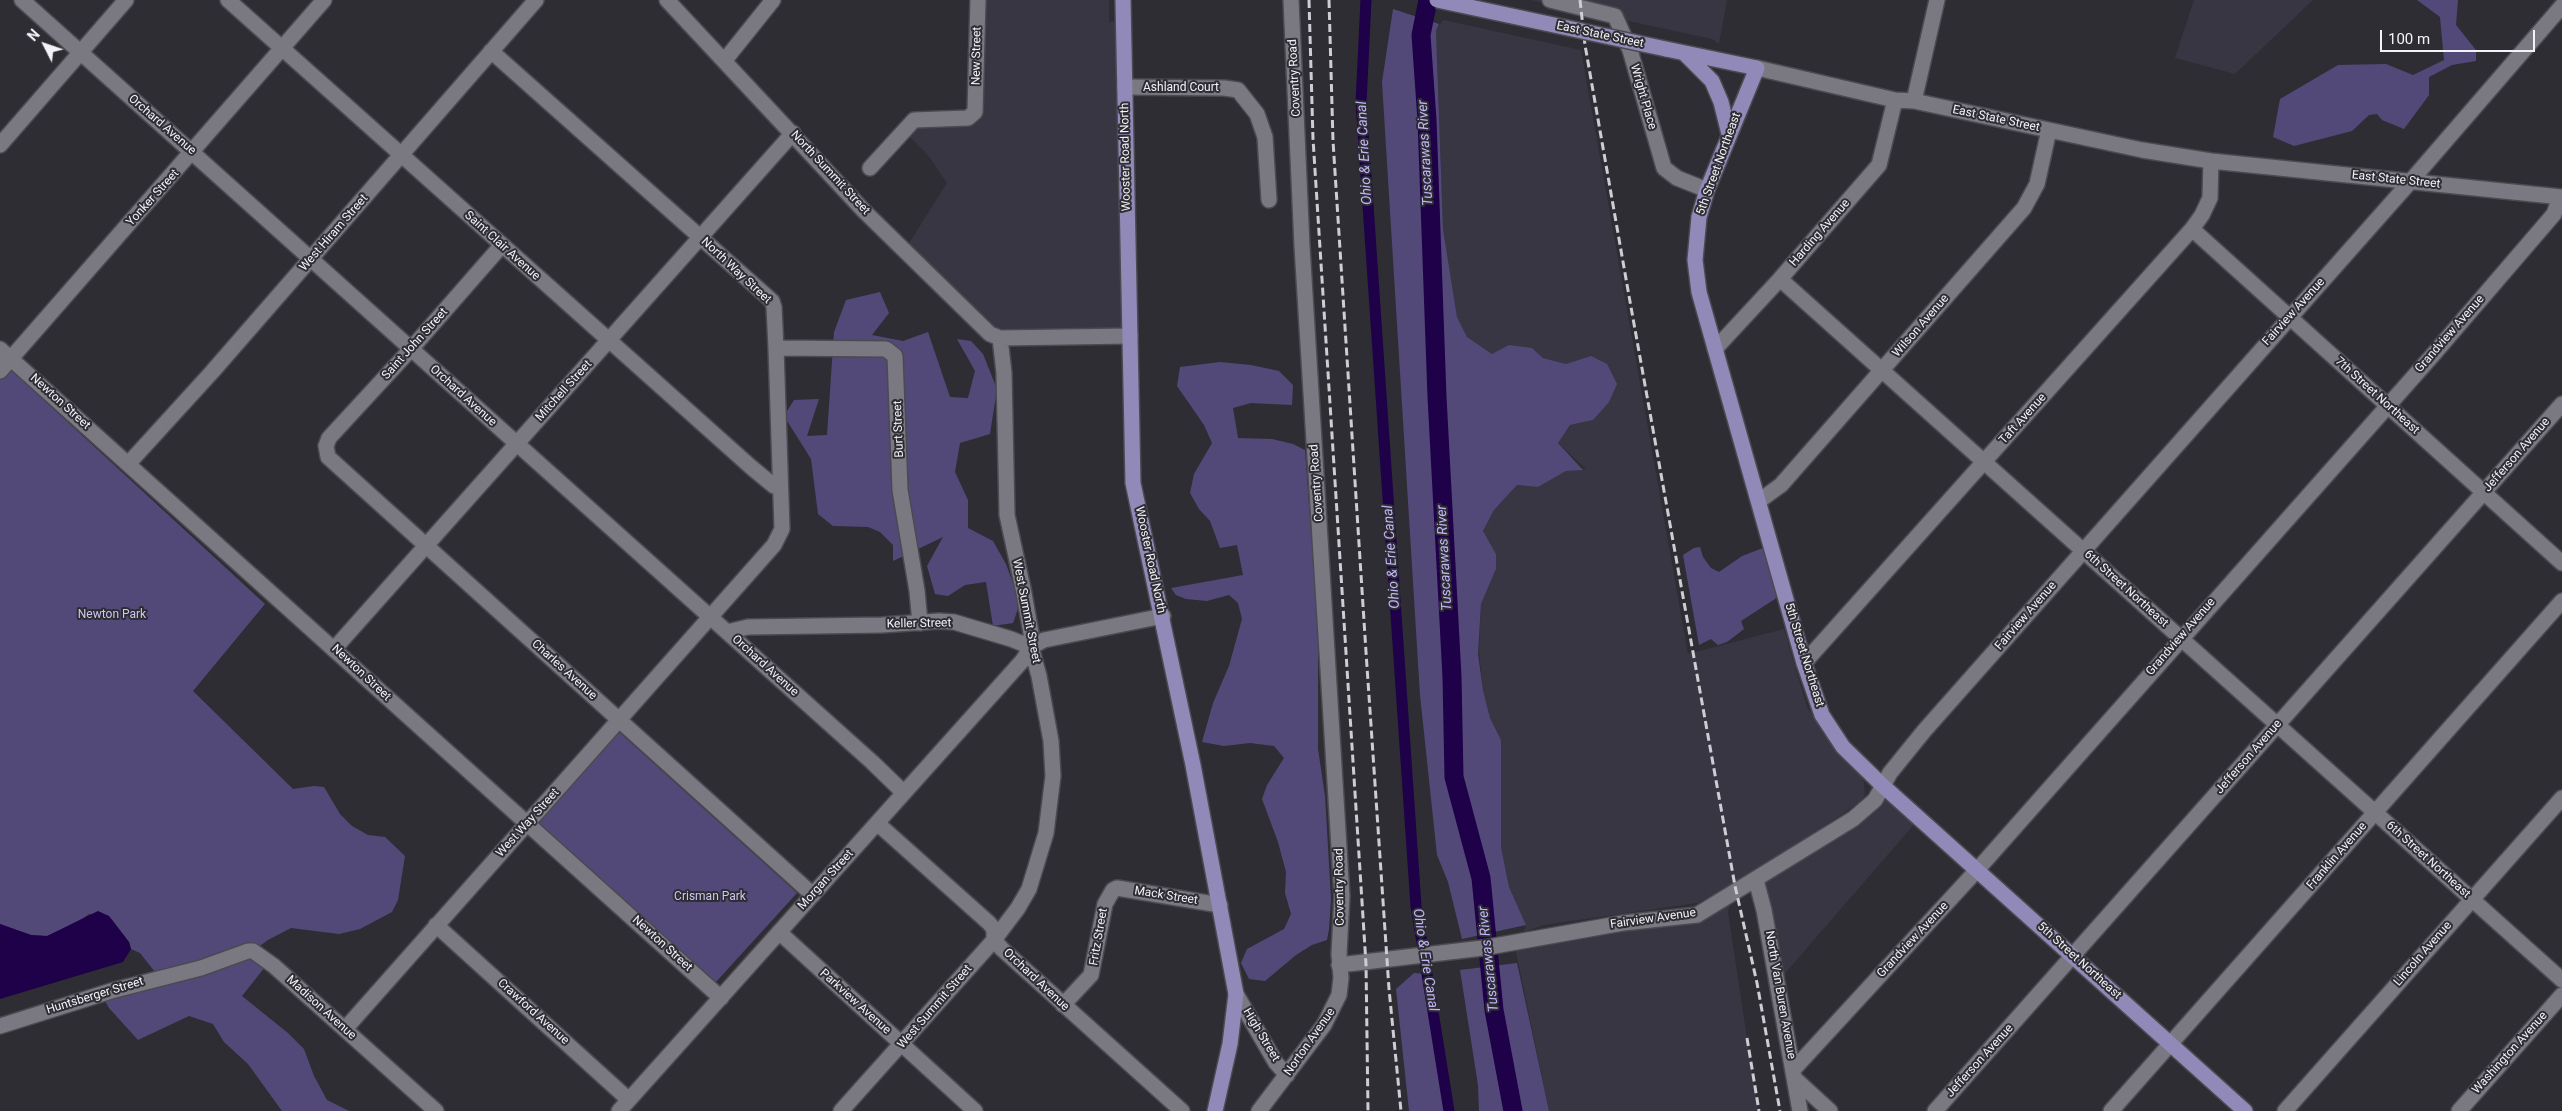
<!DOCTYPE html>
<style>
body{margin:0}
#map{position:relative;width:2562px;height:1111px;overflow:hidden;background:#2e2d34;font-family:Roboto,sans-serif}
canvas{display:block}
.north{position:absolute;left:20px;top:20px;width:50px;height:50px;-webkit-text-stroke:4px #2e2d34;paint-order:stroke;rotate:311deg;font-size:14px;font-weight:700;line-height:20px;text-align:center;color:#f3f2f7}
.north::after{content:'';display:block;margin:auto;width:18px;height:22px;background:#f3f2f7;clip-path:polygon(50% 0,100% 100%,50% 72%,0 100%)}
.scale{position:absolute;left:2380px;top:30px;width:155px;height:22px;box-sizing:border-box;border:2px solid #f3f2f7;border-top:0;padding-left:6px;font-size:15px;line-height:18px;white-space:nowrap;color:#f3f2f7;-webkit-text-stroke:4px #2e2d34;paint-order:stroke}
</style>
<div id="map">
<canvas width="2562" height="1111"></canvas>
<div class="north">N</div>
<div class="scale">100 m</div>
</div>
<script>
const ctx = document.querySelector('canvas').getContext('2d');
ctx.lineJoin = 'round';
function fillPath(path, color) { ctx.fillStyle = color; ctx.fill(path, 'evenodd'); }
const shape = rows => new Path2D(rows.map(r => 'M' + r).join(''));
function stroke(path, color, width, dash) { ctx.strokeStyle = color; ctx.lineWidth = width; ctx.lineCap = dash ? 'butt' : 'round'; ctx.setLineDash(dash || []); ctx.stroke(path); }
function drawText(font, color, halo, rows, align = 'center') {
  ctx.font = font + ' Roboto,sans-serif'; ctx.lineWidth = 4; ctx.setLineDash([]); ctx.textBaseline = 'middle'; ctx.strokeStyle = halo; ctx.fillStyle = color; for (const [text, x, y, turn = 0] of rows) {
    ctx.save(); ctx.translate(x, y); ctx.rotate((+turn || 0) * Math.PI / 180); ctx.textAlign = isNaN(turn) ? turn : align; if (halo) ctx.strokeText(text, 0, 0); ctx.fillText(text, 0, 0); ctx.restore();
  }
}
fillPath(shape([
 [981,0,1109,0,1109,22,1116,21,1129,332,997,331,906,248,947,183,928,155,906,133,917,124,971,120],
 [1531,0,1727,0,1719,44,1712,39],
 [2194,0,2313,0,2235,74,2175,58],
 [1443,20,1581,50,1688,654,1784,629,1807,707,1828,738,1852,767,1863,775,1865,795,1860,802,1796,845,1719,893,1697,903,1544,925,1524,932,1526,925,1509,887,1501,847,1501,740,1490,718,1483,690,1479,651,1481,604,1496,569,1496,554,1483,531,1494,510,1517,485,1538,487,1566,471,1586,469,1558,443,1570,425,1593,420,1591,356,1567,364,1543,358,1532,348,1492,354,1467,337,1457,317,1443,229,1436,31],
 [1884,790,1917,821,1781,978,1759,881],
 [1730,902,1728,912,1758,1111,1549,1111,1515,947,1700,920]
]), '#383643');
fillPath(shape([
 [2417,0,2458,0,2456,25,2476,50,2476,61,2452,65,2429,77,2429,95,2404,129,2382,120,2377,114,2369,115,2352,131,2294,146,2273,137,2280,99,2338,65,2386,64,2413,75,2444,60,2440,17],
 [1393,9,1439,24,1436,31,1443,229,1457,317,1467,337,1492,354,1509,345,1532,348,1543,358,1566,364,1591,356,1607,364,1617,384,1609,402,1593,420,1570,425,1558,443,1583,470,1566,471,1538,487,1517,485,1494,510,1483,531,1496,554,1496,569,1481,604,1478,654,1483,690,1490,718,1501,740,1501,847,1509,887,1526,925,1462,939,1448,882,1437,855,1420,695,1382,82],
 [880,292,889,313,872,335,903,341,928,332,950,397,968,398,975,371,957,339,971,341,983,354,997,389,990,434,960,443,955,472,968,500,968,528,993,541,1006,564,1020,603,1013,623,993,626,986,582,965,585,948,596,935,594,927,566,943,537,893,561,893,545,880,532,868,527,833,526,818,514,811,459,784,416,794,400,819,399,807,436,827,435,834,332,846,300],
 [1220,362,1251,365,1279,371,1293,385,1292,405,1251,403,1233,408,1238,438,1272,439,1293,444,1305,450,1318,629,1318,749,1325,796,1331,899,1329,929,1327,940,1312,945,1296,955,1265,981,1249,979,1241,963,1247,949,1284,929,1291,914,1285,893,1286,872,1278,842,1262,799,1267,785,1284,758,1274,746,1250,743,1224,746,1202,742,1213,703,1229,666,1242,619,1238,603,1229,595,1207,601,1186,599,1176,595,1171,588,1243,575,1237,545,1220,548,1210,521,1199,509,1190,493,1194,474,1212,443,1204,425,1177,386,1180,367],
 [10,369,265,604,193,691,293,789,314,786,324,787,340,814,352,826,368,835,385,837,405,856,398,900,392,912,360,929,339,934,291,928,268,940,253,951,269,962,242,996,288,1033,304,1049,314,1076,327,1100,349,1111,282,1111,248,1064,224,1042,213,1024,189,1016,138,1040,109,1008,101,994,159,977,140,953,131,949,129,942,109,916,89,914,75,924,47,936,31,935,0,924,0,380],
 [1700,547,1703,557,1711,568,1719,572,1742,556,1763,548,1768,556,1779,593,1775,599,1741,621,1744,629,1727,642,1718,645,1711,639,1699,645,1683,555,1694,548],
 [619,732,797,893,715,983,537,822],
 [1517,963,1549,1111,1479,1111,1478,1085,1460,970],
 [1414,973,1428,974,1449,1111,1409,1111,1396,989]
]), '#534979');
fillPath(shape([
 [98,911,109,916,129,942,131,949,123,962,0,999,0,924,31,935,47,936]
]), '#1e0148');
stroke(shape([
 [1366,0,1361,103,1416,906,1449,1111]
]), '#1e0148', 11);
stroke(shape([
 [1428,0,1421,35,1427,120,1437,397,1452,677,1454,777,1481,878,1494,1010,1513,1111]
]), '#1e0148', 19);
const minor = shape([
 [22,0,872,762,904,793],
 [228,0,751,467,774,486,779,487],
 [667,0,864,211,990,334,1000,338,1130,336],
 [1550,0,1615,16,1630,50,1664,168,1677,178,1707,190],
 [725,60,773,0],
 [1757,68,1895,100,1914,101,2142,150,2211,161,2562,197],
 [1125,87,1224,88,1238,90,1257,114,1265,137,1269,200],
 [1914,101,1937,0],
 [0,145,126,0],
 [870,168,914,120,968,118,975,112,978,0],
 [2192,229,2562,563],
 [502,245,411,349,329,438,326,446,328,457,813,895],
 [1780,279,2562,980],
 [776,348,886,349,895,356,900,490,917,591,920,623],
 [0,349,721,998],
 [1715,349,1780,279,1879,165,1895,100],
 [0,371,324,0],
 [129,463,212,372,536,0],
 [1759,501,1781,485,2024,208,2037,184,2049,130],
 [727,632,748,627,882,625,939,621,954,622,1011,639,1031,647],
 [335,648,793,133],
 [1804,663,2192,229,2202,215,2210,198,2211,161],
 [877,823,989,923,994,929,994,940,1002,949,1182,1111],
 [1756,880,1764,910,1800,1111],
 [436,925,629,1100],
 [779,932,975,1111],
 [1339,965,1483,948,1623,923,1697,915,1853,819,1875,800,1890,773,1924,731,2410,182,2562,6],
 [1236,994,1276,1063,1287,1075],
 [1063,1005,1091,975,1105,904,1113,890,1117,888,1220,905],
 [0,1026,111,991,201,968,248,951,253,951,274,966,436,1111],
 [345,1029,774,545,782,529,776,348,774,307,772,301,491,51],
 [1793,1070,1978,869,2432,356,2554,214,2560,197],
 [1794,1078,1830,1111],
 [619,1111,1023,660,1031,647,1044,640,1163,616],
 [841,1111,994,940,1018,908,1029,889,1046,833,1053,776,1051,741,1039,676,1031,647,1031,633,1024,593,1007,515,1004,373,1000,338],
 [1259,1111,1324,1025,1339,995,1341,978,1339,954,1342,896,1302,246,1291,0],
 [1935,1111,2562,404],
 [2111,1111,2562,601],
 [2285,1111,2562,798],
 [2459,1111,2562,995]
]);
const major = shape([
 [1123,0,1133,483,1193,765,1236,994,1230,1044,1215,1111],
 [1666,49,1757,68,1707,190,1699,217,1695,260,1699,292,1804,663,1822,715,1843,747,1882,785,2245,1111],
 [1684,53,1712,81,1721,102,1729,134]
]);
stroke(minor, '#4b4a51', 18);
stroke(major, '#4b4a51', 18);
stroke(minor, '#7a7981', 15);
stroke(major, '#9189b7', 15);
stroke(shape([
 [1309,0,1313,139,1366,964,1368,1111],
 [1329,0,1333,141,1366,652,1389,989,1401,1111],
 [1580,0,1585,45,1629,296,1735,886,1757,983,1780,1111],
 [1747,1038,1759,1111]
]), '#cecdd3', 3, [8, 4]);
const majorBridge = shape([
 [1437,0,1666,49]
]);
stroke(majorBridge, '#4b4a51', 18, []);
stroke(majorBridge, '#9189b7', 15);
drawText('12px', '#f3f2f7', '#2e2d34', [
 ["East State Street",1600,35,12],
 ["New Street",977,56,-89],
 ["Coventry Road",1295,78,-93],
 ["Ashland Court",1181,88],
 ["Wright Place",1643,97,74],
 ["East State Street",1996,119,12],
 ["Orchard Avenue",162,125,41],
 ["Wooster Road North",1126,157,-91],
 ["5th Street Northeast",1719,164,-70],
 ["North Summit Street",830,173,47],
 ["East State Street",2396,180,6],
 ["Yonker Street",153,198,-48],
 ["West Hiram Street",334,233,-49],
 ["Harding Avenue",1820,233,-49],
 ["Saint Clair Avenue",502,246,42],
 ["North Way Street",736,271,43],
 ["Fairview Avenue",2294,312,-48],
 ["Wilson Avenue",1921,326,-49],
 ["Grandview Avenue",2450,334,-49],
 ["Saint John Street",415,344,-48],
 ["Mitchell Street",564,391,-48],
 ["Orchard Avenue",463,396,42],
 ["7th Street Northeast",2377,396,42],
 ["Newton Street",60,402,42],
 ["Taft Avenue",2023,419,-48],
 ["Burt Street",899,429,-92],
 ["Jefferson Avenue",2517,455,-49],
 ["Coventry Road",1317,483,-94],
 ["Wooster Road North",1150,560,78],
 ["6th Street Northeast",2126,589,42],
 ["West Summit Street",1026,611,79],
 ["Fairview Avenue",2026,616,-49],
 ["Keller Street",919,624,-1],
 ["Grandview Avenue",2181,637,-49],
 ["5th Street Northeast",1804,655,73],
 ["Orchard Avenue",765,666,42],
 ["Charles Avenue",564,670,42],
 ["Newton Street",361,673,43],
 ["Jefferson Avenue",2249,757,-49],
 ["West Way Street",528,823,-48],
 ["Franklin Avenue",2337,856,-49],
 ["6th Street Northeast",2428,860,42],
 ["Morgan Street",826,880,-48],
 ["Coventry Road",1340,887,-91],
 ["Mack Street",1166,896,9],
 ["Fairview Avenue",1653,919,-8],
 ["Fritz Street",1099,937,-80],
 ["Grandview Avenue",1913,940,-47],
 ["Newton Street",662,944,42],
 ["Lincoln Avenue",2423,954,-49],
 ["5th Street Northeast",2079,961,42],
 ["Orchard Avenue",1036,980,43],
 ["North Van Buren Avenue",1780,995,80],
 ["Huntsberger Street",95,996,-17],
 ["Parkview Avenue",855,1002,42],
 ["West Summit Street",935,1007,-49],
 ["Madison Avenue",321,1008,42],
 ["Crawford Avenue",533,1012,42],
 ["High Street",1261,1035,59],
 ["Norton Avenue",1310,1042,-55],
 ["Washington Avenue",2510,1053,-48],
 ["Jefferson Avenue",1980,1061,-48]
]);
drawText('12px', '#ccc6f0', '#2e2d34', [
 ["Newton Park",112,615],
 ["Crisman Park",710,897]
]);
drawText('italic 14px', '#c1b6f5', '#2e2d34', [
 ["Ohio & Erie Canal",1365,153,-93],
 ["Tuscarawas River",1426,153,-93],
 ["Ohio & Erie Canal",1392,557,-94],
 ["Tuscarawas River",1445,558,-93],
 ["Tuscarawas River",1489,959,-96],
 ["Ohio & Erie Canal",1425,960,81]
]);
</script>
